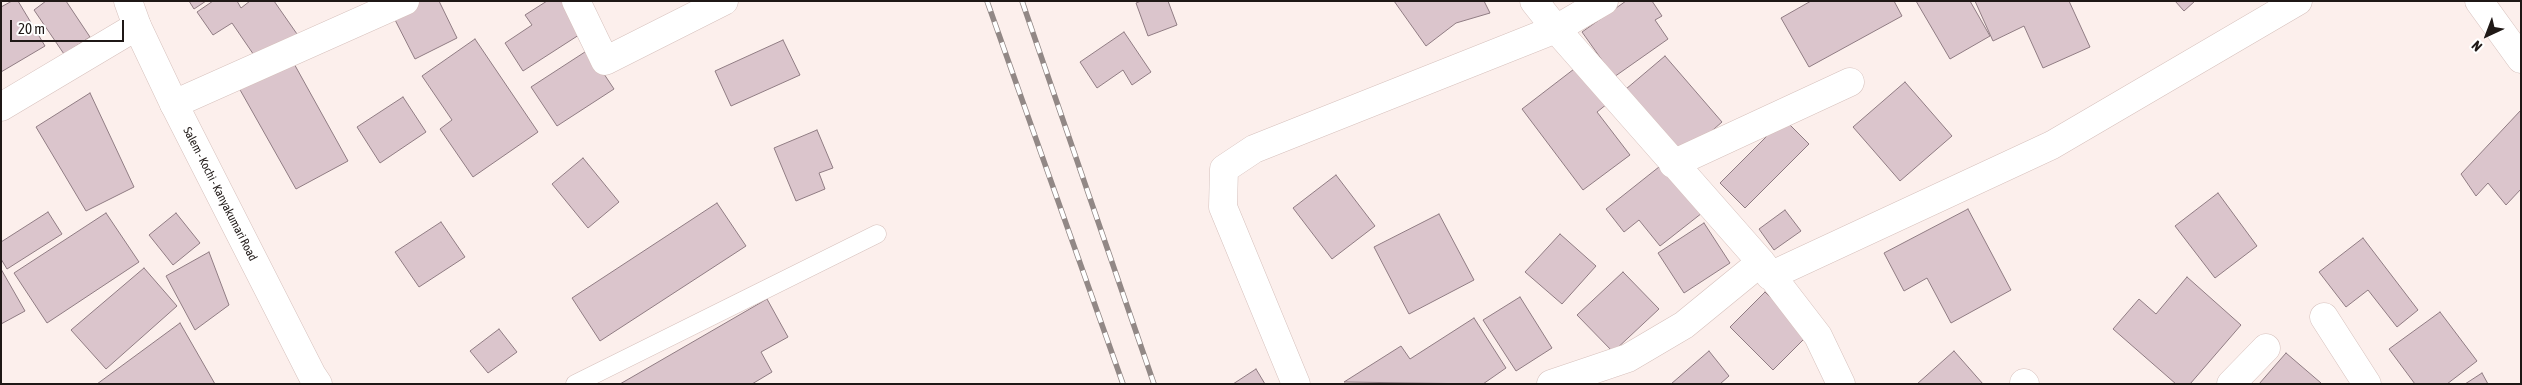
<!DOCTYPE html>
<style>
body{margin:0}
#map{position:relative;width:2522px;height:385px;overflow:hidden;background:#fcefec;font-family:"Asap Condensed",sans-serif}
canvas{display:block}
.frame{position:absolute;inset:0;border:2px solid #1f1816;pointer-events:none}
.north{position:absolute;left:2462px;top:10px;width:50px;height:50px;-webkit-text-stroke:4px #fff;paint-order:stroke;rotate:223deg;font-size:14px;font-weight:700;line-height:20px;text-align:center;color:#1f1816}
.north::after{content:'';display:block;margin:auto;width:18px;height:22px;background:#1f1816;clip-path:polygon(50% 0,100% 100%,50% 72%,0 100%)}
.scale{position:absolute;left:10px;top:20px;width:114px;height:22px;box-sizing:border-box;border:2px solid #1f1816;border-top:0;padding-left:6px;font-size:15px;line-height:18px;white-space:nowrap;color:#1f1816;-webkit-text-stroke:4px #fff;paint-order:stroke}
</style>
<div id="map">
<canvas width="2522" height="385"></canvas>
<div class="frame"></div>
<div class="north">N</div>
<div class="scale">20 m</div>
</div>
<script>
const ctx = document.querySelector('canvas').getContext('2d');
ctx.lineJoin = 'round';
function fillPath(path, color) { ctx.fillStyle = color; ctx.fill(path, 'evenodd'); }
const shape = rows => new Path2D(rows.map(r => 'M' + r).join(''));
function stroke(path, color, width, dash) { ctx.strokeStyle = color; ctx.lineWidth = width; ctx.lineCap = dash ? 'butt' : 'round'; ctx.setLineDash(dash || []); ctx.stroke(path); }
function drawText(font, color, halo, rows, align = 'center') {
  ctx.font = font + ' "Asap Condensed",sans-serif'; ctx.lineWidth = 4; ctx.setLineDash([]); ctx.textBaseline = 'middle'; ctx.strokeStyle = halo; ctx.fillStyle = color; for (const [text, x, y, turn = 0] of rows) {
    ctx.save(); ctx.translate(x, y); ctx.rotate((+turn || 0) * Math.PI / 180); ctx.textAlign = isNaN(turn) ? turn : align; if (halo) ctx.strokeText(text, 0, 0); ctx.fillText(text, 0, 0); ctx.restore();
  }
}
const building = shape([
 [12,1,18,1,45,46,1,72,1,7,12,1],
 [46,1,66,1,90,37,64,54,34,10,46,1],
 [189,1,206,1,194,9,189,1],
 [213,1,237,1,241,8,250,1,274,1,297,34,258,61,232,23,213,35,197,12,213,1],
 [412,1,439,1,457,38,415,59,391,12,412,1],
 [547,1,562,1,582,33,523,71,505,43,532,25,525,15,547,1],
 [1141,1,1168,1,1177,25,1148,36,1136,3,1141,1],
 [1394,1,1484,1,1490,13,1456,23,1426,46,1394,1],
 [1626,1,1652,1,1662,16,1655,20,1668,39,1614,77,1582,32,1626,1],
 [1811,1,1894,1,1902,16,1809,67,1781,18,1811,1],
 [1916,1,1970,1,1990,36,1950,59,1916,1],
 [1975,1,2069,1,2090,47,2043,68,2024,26,1993,41,1975,1],
 [2175,1,2195,1,2184,11,2175,1],
 [1124,32,1151,72,1132,85,1123,70,1097,88,1080,62,1124,32],
 [475,39,538,132,473,177,440,129,452,120,422,76,475,39],
 [783,40,800,75,731,106,715,71,783,40],
 [588,50,614,89,557,126,531,87,588,50],
 [1665,56,1722,122,1683,156,1626,89,1665,56],
 [292,60,348,161,296,189,239,88,292,60],
 [1578,66,1607,104,1597,112,1630,155,1583,190,1522,109,1578,66],
 [1905,82,1952,136,1900,181,1853,127,1905,82],
 [90,93,134,187,86,211,36,127,90,93],
 [403,97,426,132,380,163,357,127,403,97],
 [2521,110,2521,189,2506,205,2488,183,2476,196,2461,174,2521,110],
 [1784,119,1809,144,1745,208,1720,183,1784,119],
 [817,130,833,168,819,173,825,189,796,201,774,148,817,130],
 [583,158,619,202,588,228,552,184,583,158],
 [1664,163,1702,213,1660,246,1639,220,1624,232,1606,209,1664,163],
 [1336,175,1375,226,1332,259,1293,208,1336,175],
 [2218,193,2257,246,2215,278,2175,226,2218,193],
 [717,203,746,246,600,341,572,298,717,203],
 [1968,209,2011,290,1951,323,1927,278,1904,291,1884,253,1968,209],
 [1785,210,1801,231,1774,250,1759,229,1785,210],
 [48,212,62,234,7,269,1,259,1,242,48,212],
 [106,213,139,262,47,323,14,273,106,213],
 [176,213,200,243,173,265,149,235,176,213],
 [1439,214,1474,280,1409,314,1374,247,1439,214],
 [441,222,465,257,419,287,395,252,441,222],
 [1704,223,1730,263,1684,293,1658,253,1704,223],
 [1560,234,1596,266,1562,304,1525,272,1560,234],
 [2363,238,2418,310,2397,327,2368,290,2346,307,2319,272,2363,238],
 [209,252,229,305,195,330,166,276,209,252],
 [144,268,177,306,106,369,71,330,144,268],
 [1,269,25,311,1,324,1,269],
 [1623,272,1659,309,1613,352,1577,315,1623,272],
 [2187,277,2241,325,2190,384,2176,384,2113,329,2139,299,2156,314,2187,277],
 [1765,292,1808,335,1773,370,1730,327,1765,292],
 [1520,297,1552,348,1516,371,1483,320,1520,297],
 [767,299,788,337,761,352,772,372,752,384,620,384,767,299],
 [2440,312,2477,361,2447,384,2415,384,2389,349,2440,312],
 [1474,318,1506,368,1483,384,1344,382,1401,346,1410,359,1474,318],
 [180,323,215,384,97,384,180,323],
 [499,329,517,352,488,373,470,351,499,329],
 [1709,351,1729,376,1720,384,1671,384,1709,351],
 [1954,351,1983,384,1917,384,1954,351],
 [2286,353,2321,383,2320,384,2259,384,2286,353],
 [1256,369,1265,384,1233,384,1256,369],
 [2482,373,2488,384,2465,384,2482,373]
]);
fillPath(building, '#dbc5cc');
stroke(building, '#907c83', 1);
const service = shape([
 [575,384,877,234]
]);
const minor = shape([
 [576,1,605,61,724,1],
 [1604,1,1556,29,1761,262,1818,336,1841,384],
 [2479,1,2521,59],
 [174,104,405,1],
 [1,107,137,26],
 [1673,164,1850,82],
 [1770,276,2052,145,2298,1],
 [2324,317,2367,384],
 [2024,383,2025,384],
 [1296,384,1223,207,1224,169,1254,149,1556,29,1534,1],
 [1551,384,1628,358,1684,325,1761,262],
 [2231,384,2266,348]
]);
const primary = shape([
 [128,1,137,26,174,104,312,375,318,384]
]);
stroke(service, '#d6c0bc', 19);
stroke(minor, '#d6c0bc', 29);
stroke(primary, '#d6c0bc', 29);
stroke(service, '#fff', 18);
stroke(minor, '#fff', 28);
stroke(primary, '#fff', 28);
const rail = shape([
 [987,1,1123,384],
 [1022,1,1154,384]
]);
stroke(rail, '#928886', 5.5);
stroke(rail, '#fff', 4, [11]);
drawText('12px', '#1f1816', '#fff', [
 ["Salem - Kochi - Kanyakumari Road",220,194,63]
]);
</script>
